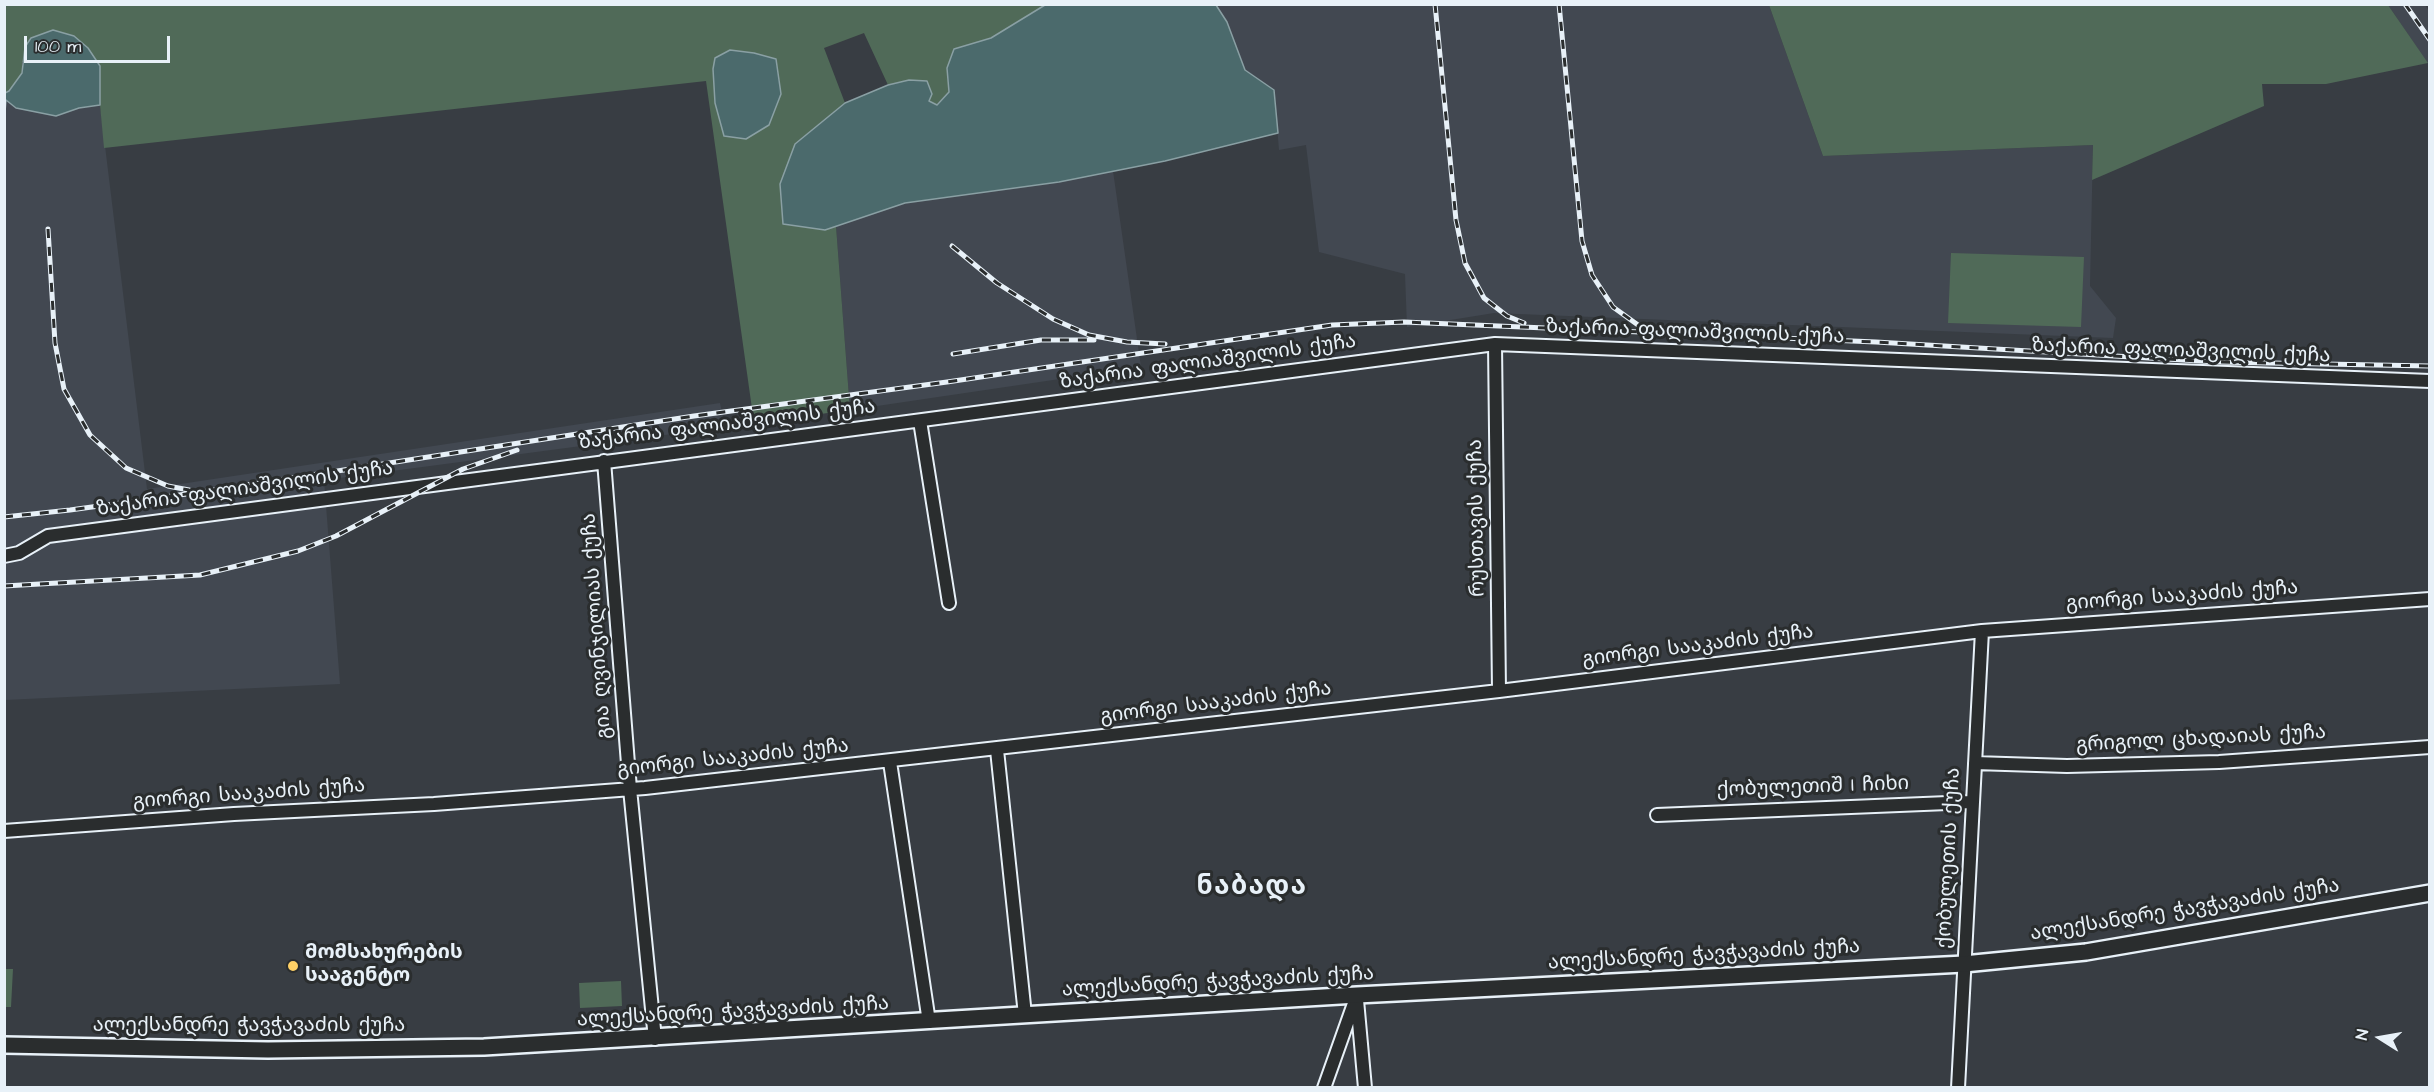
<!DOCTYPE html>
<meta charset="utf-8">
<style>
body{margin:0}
#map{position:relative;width:2434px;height:1092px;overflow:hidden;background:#383d43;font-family:"Architects Daughter",sans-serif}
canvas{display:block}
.frame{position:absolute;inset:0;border:6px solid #e8f1f8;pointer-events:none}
.north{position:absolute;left:2350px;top:1008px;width:60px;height:60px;-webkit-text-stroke:4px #2a2d2e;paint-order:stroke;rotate:281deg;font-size:16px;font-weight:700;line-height:24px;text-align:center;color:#e8f1f8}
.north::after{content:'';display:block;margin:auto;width:21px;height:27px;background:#e8f1f8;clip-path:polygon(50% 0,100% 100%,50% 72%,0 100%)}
.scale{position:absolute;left:24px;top:36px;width:146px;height:27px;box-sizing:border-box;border:3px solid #e8f1f8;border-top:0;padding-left:8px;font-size:18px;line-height:21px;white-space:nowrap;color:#e8f1f8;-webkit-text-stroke:4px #2a2d2e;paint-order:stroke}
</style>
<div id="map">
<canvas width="2434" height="1092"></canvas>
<div class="frame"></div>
<div class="north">N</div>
<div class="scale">100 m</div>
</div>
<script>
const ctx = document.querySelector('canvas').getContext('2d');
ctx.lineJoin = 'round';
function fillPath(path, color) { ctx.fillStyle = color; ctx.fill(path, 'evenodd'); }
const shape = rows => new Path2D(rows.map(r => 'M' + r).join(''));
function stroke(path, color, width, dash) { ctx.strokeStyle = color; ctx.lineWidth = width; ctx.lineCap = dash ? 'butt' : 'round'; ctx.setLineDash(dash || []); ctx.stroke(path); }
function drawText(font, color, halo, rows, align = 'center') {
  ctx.font = font + ' "Architects Daughter","Noto Sans Georgian",sans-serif'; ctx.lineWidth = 6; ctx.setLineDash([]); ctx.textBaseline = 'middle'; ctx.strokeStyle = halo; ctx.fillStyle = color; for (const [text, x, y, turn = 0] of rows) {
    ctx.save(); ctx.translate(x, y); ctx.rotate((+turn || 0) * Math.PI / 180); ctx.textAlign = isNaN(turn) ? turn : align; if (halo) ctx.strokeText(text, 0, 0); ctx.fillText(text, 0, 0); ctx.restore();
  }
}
fillPath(shape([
 [1216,5,1769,5,1823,156,2093,145,2090,286,2116,318,2113,338,1494,313,1407,327,1405,274,1319,252,1306,145,1279,150,1274,90,1245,70,1227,22],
 [2388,5,2425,5,2429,11,2429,65],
 [6,99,56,116,79,108,100,105,147,489,720,403,725,427,324,480,340,684,5,700],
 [1113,171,1141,367,850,410,836,226,905,203,1059,182]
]), '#424851');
fillPath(shape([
 [4,5,1045,5,991,38,954,49,947,68,949,92,936,105,929,102,909,80,888,85,864,33,824,48,845,103,795,144,825,230,836,226,850,410,754,423,706,81,104,148,100,105,99,66,22,62,22,73,9,91,5,93],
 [1769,5,2388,5,2428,63,2326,84,2262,84,2264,106,2092,180,2093,145,1823,156],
 [1951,253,2084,257,2081,327,1948,323],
 [5,969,13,969,11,1007,5,1007],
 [621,981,622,1006,580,1008,579,983]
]), '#506a58');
const water = shape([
 [1045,5,1216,5,1227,22,1245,70,1274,90,1278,133,1165,161,1059,182,905,203,825,230,783,224,780,184,795,144,845,103,888,85,909,80,927,81,932,94,929,101,937,105,949,92,947,68,954,49,991,38,1045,5],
 [53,30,74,36,88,48,100,66,100,105,79,108,56,116,16,108,6,100,5,112,5,93,9,91,22,73,25,47,31,38,53,30],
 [730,50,754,53,776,59,781,94,769,125,746,139,724,136,715,103,713,69,715,58,730,50]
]);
fillPath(water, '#4b6a6c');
stroke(water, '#8aa0a4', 1.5);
const minor = shape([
 [1495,344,1499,691],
 [920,421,949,603],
 [604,461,630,789,655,1039],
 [4,556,19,553,48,536,1495,344,2430,381],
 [997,750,1025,1015],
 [890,762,929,1022],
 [1975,763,2067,766,2219,762,2430,747],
 [1657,815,1972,802],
 [4,831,234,814,434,804,645,788,1499,691,1982,631,2430,599],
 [1357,1000,1365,1088],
 [1324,1088,1357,995],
 [1958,1088,1982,631]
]);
const tertiary = shape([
 [4,1045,268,1050,484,1047,1357,995,1964,964,2086,952,2430,893]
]);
stroke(minor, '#e8f1f8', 16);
stroke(tertiary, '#e8f1f8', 20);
stroke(minor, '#2a2d2e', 12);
stroke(tertiary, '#2a2d2e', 15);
const rail = shape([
 [1435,4,1456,220,1465,263,1484,298,1507,316,1524,323],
 [1559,4,1582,241,1592,275,1613,307,1638,325,1651,330],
 [2405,4,2430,40],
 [48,229,55,343,64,389,90,435,126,468,168,486,189,490],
 [952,246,997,283,1053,319,1089,335,1127,342,1165,344],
 [953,354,1041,340,1094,340],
 [4,517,70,510,201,492,694,416,947,382,1332,325,1404,322,1876,342,2217,362,2430,366],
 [4,586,200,575,298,551,336,536,463,469,517,450]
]);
stroke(rail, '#e8f1f8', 5);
stroke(rail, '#2a2d2e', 3, [9]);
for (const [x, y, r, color] of [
 [293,966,6,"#ffd166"]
]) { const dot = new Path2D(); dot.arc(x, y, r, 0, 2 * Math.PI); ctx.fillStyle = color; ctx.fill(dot); stroke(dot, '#2a2d2e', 2); }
drawText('20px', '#e8f1f8', '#2a2d2e', [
 ["ზაქარია ფალიაშვილის ქუჩა",1695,333,2],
 ["ზაქარია ფალიაშვილის ქუჩა",2181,352,2],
 ["ზაქარია ფალიაშვილის ქუჩა",1208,363,-8],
 ["ზაქარია ფალიაშვილის ქუჩა",727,426,-7],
 ["ზაქარია ფალიაშვილის ქუჩა",245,490,-8],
 ["რუსთავის ქუჩა",1478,518,-91],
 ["გიორგი სააკაძის ქუჩა",2182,597,-4],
 ["გია ღვინჯილიას ქუჩა",598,626,-94],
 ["გიორგი სააკაძის ქუჩა",1698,647,-7],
 ["გიორგი სააკაძის ქუჩა",1216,704,-7],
 ["გრიგოლ ცხადაიას ქუჩა",2201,740,-3],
 ["გიორგი სააკაძის ქუჩა",733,759,-6],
 ["ქობულეთიშ I ჩიხი",1813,788,-2],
 ["გიორგი სააკაძის ქუჩა",249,795,-4],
 ["ქობულეთის ქუჩა",1950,858,-87],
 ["ალექსანდრე ჭავჭავაძის ქუჩა",2185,911,-9],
 ["ალექსანდრე ჭავჭავაძის ქუჩა",1704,956,-3],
 ["ალექსანდრე ჭავჭავაძის ქუჩა",1218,983,-3],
 ["ალექსანდრე ჭავჭავაძის ქუჩა",733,1013,-3],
 ["ალექსანდრე ჭავჭავაძის ქუჩა",249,1027]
]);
drawText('bold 20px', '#e8f1f8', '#2a2d2e', [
 ["მომსახურების",305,954],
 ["სააგენტო",305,977]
], 'left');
ctx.letterSpacing = '1.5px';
drawText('bold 26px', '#e8f1f8', '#2a2d2e', [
 ["ნაბადა",1252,889]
]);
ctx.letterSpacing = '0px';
</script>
